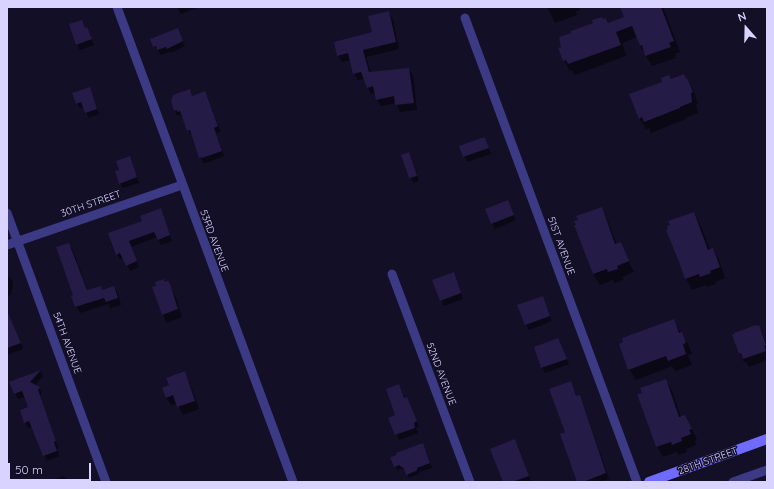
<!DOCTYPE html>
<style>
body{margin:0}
#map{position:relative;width:774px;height:489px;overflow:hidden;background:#130f26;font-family:Quicksand,sans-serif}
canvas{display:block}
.frame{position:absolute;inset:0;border:8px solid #d9d4ff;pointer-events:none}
.north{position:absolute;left:726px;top:8px;width:40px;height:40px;-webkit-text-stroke:3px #130f26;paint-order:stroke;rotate:340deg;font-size:11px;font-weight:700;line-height:16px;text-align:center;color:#d9d4ff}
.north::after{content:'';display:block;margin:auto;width:14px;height:18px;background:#d9d4ff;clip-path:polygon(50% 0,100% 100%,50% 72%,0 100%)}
.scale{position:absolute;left:8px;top:463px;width:83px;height:18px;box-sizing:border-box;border:2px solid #d9d4ff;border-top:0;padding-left:5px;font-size:12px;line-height:14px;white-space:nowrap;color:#d9d4ff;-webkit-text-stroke:3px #130f26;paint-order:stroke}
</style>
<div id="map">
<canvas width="774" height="489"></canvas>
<div class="frame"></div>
<div class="north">N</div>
<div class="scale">50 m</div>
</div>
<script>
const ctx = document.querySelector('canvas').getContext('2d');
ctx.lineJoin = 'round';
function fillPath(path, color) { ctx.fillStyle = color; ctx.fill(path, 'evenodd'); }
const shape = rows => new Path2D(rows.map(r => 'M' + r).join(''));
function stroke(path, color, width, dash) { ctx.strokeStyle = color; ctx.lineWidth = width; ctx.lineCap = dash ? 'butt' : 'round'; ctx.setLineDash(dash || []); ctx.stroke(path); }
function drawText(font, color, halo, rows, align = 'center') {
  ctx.font = font + ' Quicksand,sans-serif'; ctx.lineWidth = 3; ctx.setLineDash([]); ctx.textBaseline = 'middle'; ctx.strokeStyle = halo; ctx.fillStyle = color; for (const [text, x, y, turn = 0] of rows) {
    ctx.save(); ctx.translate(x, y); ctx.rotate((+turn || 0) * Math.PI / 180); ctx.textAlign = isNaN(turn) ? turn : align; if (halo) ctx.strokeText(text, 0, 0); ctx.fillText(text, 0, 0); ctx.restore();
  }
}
fillPath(shape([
 [177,7,199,7,181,14],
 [547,7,579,7,580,10,576,11,577,15,555,23],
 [621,7,663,7,680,52,675,54,676,58,652,66,640,46,637,37,622,43,626,56,575,75,572,70,570,71,564,60,603,20,606,19,609,23,625,17],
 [389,13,393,19,399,49,366,57,371,73,409,69,413,76,417,110,400,112,396,103,381,106,377,100,376,93,371,94,364,79,358,80,354,74,351,60,342,62,338,56,373,33],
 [87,29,94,45,80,50,77,45],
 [178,29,185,46,171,53,170,52,161,55,154,46],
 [687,79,693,90,698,103,696,104,698,113,685,118,686,119,651,133,649,128,646,129,639,118],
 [89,89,99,114,89,118,84,107,80,108,77,103],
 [189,91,193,97,204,92,207,97,221,132,216,133,224,156,206,163,203,163,193,135,191,135,188,130,183,116,181,117,180,115,177,115,174,110],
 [485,139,491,154,467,162,460,147],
 [409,153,419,181,413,183,402,155],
 [132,163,139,183,123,188,120,183,120,170],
 [510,207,516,220,495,229,492,223],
 [601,208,607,219,617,245,620,244,634,272,622,277,624,280,615,283,613,280,600,285,593,274],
 [161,209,172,241,161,245,157,237,131,247,139,267,130,271,123,258,120,259,117,254,143,221],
 [694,213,700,224,710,250,713,249,719,260,725,278,715,282,716,284,707,287,706,285,692,290,686,279,680,261],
 [69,244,73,251,88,291,101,287,103,291,114,287,118,294,121,305,110,308,108,304,80,313,76,306],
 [7,277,10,277,13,282,11,295,7,296],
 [456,279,463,299,444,306,441,300],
 [168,282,178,302,177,302,182,317,167,323,163,315,165,283],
 [542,297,552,321,529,330,526,325],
 [673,321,688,344,692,354,688,355,692,365,675,371,672,366,636,380,629,369],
 [759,326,767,344,767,360,749,367,746,362,744,362,740,354,733,336],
 [7,330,19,337,23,349,7,355],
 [558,339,569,364,545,373,542,367],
 [41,371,43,376,35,385,39,388,42,393,40,396,58,447,57,447,59,456,47,461,32,427,28,428,21,411,29,408,25,397,18,399,10,383],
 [184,373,189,381,199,409,183,415,177,403,171,405,166,397,170,386],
 [665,380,672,391,681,417,691,427,697,440,695,441,696,445,686,449,687,452,679,455,677,452,663,457,657,446,643,393],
 [570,382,577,397,579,396,582,401,609,479,600,482,578,482,566,433],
 [399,385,405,399,410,404,419,427,416,428,418,433,399,440,390,418,396,416],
 [515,441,518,446,531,482,504,482],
 [425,448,432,468,418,472,419,474,409,478,406,470,404,471,403,468,397,470,395,466],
 [64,476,69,482,54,482,53,480]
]), '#0007');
fillPath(shape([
 [620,7,661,7,674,41,669,43,671,47,645,56,642,45,640,46,632,26,616,32,621,45,568,64,566,60,563,61,558,48,561,47,559,37,571,33,571,31,593,23,592,20,602,17,603,19,606,18,608,23,624,17],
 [389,11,396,42,363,50,369,72,409,68,414,103,395,105,394,96,376,100,372,82,373,86,367,88,361,72,353,74,348,53,337,56,334,42,372,32,368,16],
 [82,20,85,28,87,27,92,39,76,45,69,24],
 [178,28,183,41,167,49,166,47,157,50,156,46,153,47,150,39],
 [684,74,686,79,687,78,693,92,691,93,692,102,680,107,680,108,644,122,642,117,639,119,629,94,662,82,661,78,669,75,671,79],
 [90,87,97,109,85,113,81,102,76,104,72,93],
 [190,89,192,96,205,91,218,126,214,128,222,151,202,158,201,157,199,158,190,130,187,131,180,111,177,112,177,110,174,111,171,101,173,95],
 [481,138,485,138,489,148,463,157,459,146],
 [409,152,417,176,409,178,401,155],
 [130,156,137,177,119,184,115,171,119,170,116,161],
 [508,200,514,215,491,224,485,209],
 [602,207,615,244,621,242,629,261,617,266,618,269,608,272,607,269,593,274,574,225,576,225,574,221,578,220,576,216],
 [161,208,170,235,158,240,154,232,129,241,137,261,126,266,120,253,116,255,108,233,142,221,140,216],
 [694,212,708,250,713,248,720,267,710,271,711,273,700,277,699,274,685,279,679,262,666,230,668,229,667,226,670,225,668,221],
 [69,243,87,290,101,286,102,290,114,286,118,298,106,302,104,298,75,307,71,296,73,295,56,247],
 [454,272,461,293,440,301,432,280],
 [164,279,165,282,168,281,170,284,178,309,162,315,152,287,156,286,155,282],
 [543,296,550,316,525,325,517,305],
 [7,313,8,313,21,343,7,348],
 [674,319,679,333,682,332,686,343,683,344,686,354,668,361,666,356,628,370,619,344,623,342,622,338],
 [756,325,757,326,759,325,766,345,764,346,766,351,743,359,741,353,739,354,732,335,734,334,734,333],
 [558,338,567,359,541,368,534,347],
 [41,370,30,382,40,387,38,390,56,441,54,442,57,451,43,456,29,421,24,423,20,410,28,407,22,391,14,394,9,382],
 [185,371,195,401,177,407,173,395,166,398,162,388,169,385,166,378],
 [666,379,679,417,685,415,692,429,689,430,691,434,681,438,682,441,672,445,671,442,656,447,637,394,642,393,640,388],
 [571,381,576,396,580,395,606,473,583,482,577,482,560,434,565,432,549,389],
 [399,384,404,398,407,397,417,421,414,423,415,428,395,435,388,418,395,415,386,389],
 [515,439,529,476,512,482,503,482,490,449],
 [423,443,430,463,417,468,417,470,416,471,406,475,403,467,401,467,400,465,394,467,390,457,397,455,396,453]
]), '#241b47');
stroke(shape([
 [117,7,293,482],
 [465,18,637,482],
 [7,213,106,482],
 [7,245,182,185],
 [392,274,470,482],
 [733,482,767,470]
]), '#3d3a85', 9);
stroke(shape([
 [649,482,767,439]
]), '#6f6bff', 10);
drawText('10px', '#d9d4ff', '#130f26', [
 ["30TH STREET",91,204,-19],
 ["53RD AVENUE",214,241,70],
 ["51ST AVENUE",561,246,70],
 ["54TH AVENUE",67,343,70],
 ["52ND AVENUE",441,374,69],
 ["28TH STREET",708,461,-20]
]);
</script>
